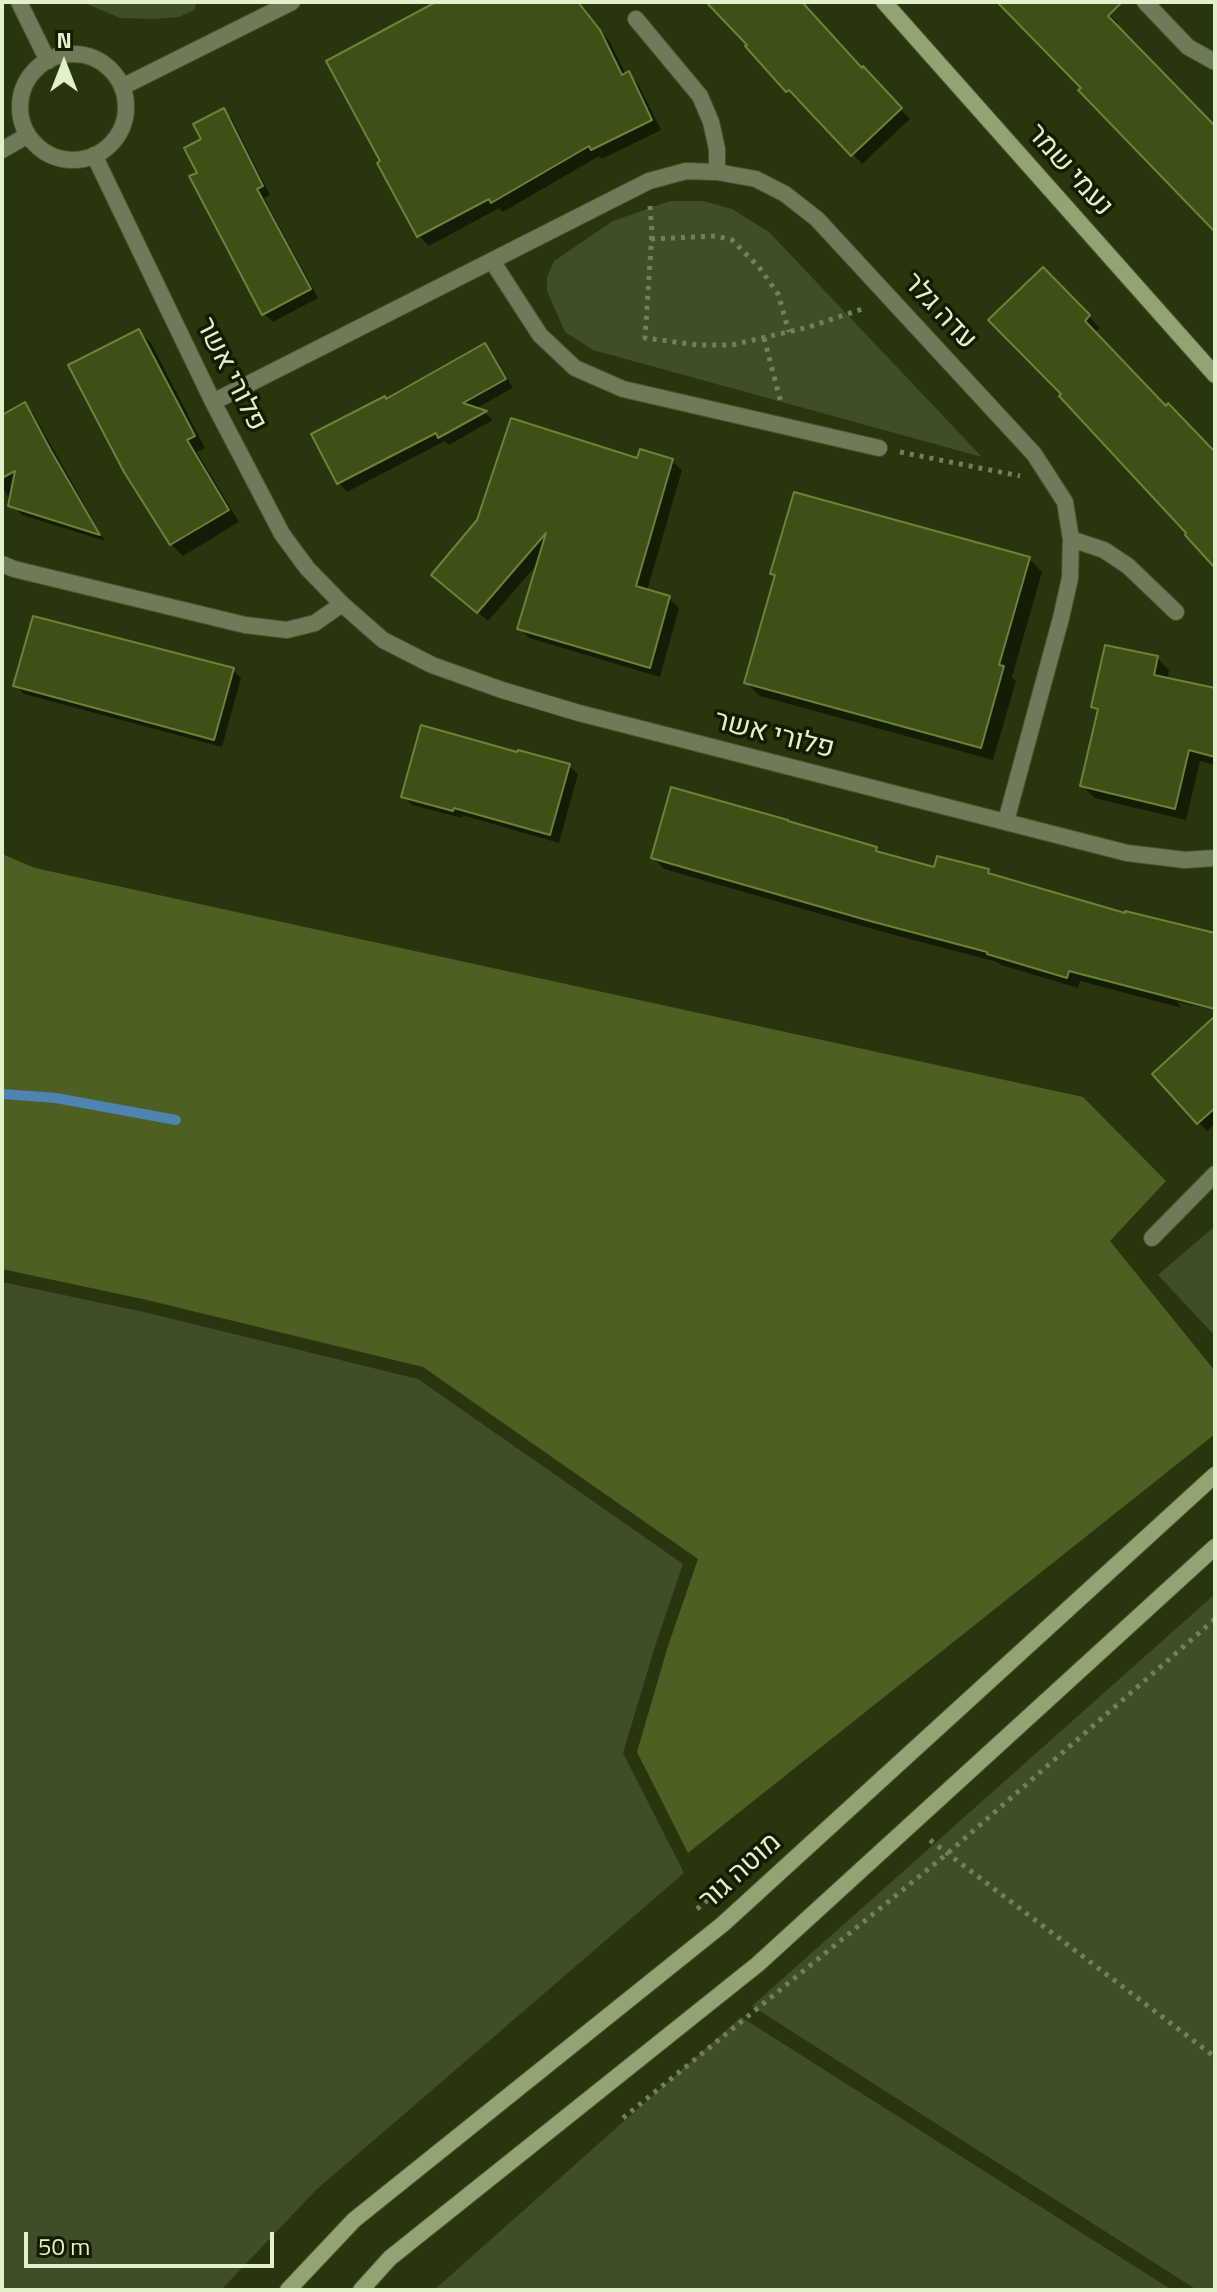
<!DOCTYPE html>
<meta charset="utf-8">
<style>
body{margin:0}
#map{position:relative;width:1217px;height:2292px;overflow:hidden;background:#29360d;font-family:"Titillium Web",sans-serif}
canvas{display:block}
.frame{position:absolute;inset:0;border:4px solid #e2f1ca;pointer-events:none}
.north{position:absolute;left:24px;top:24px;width:80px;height:80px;-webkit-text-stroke:6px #131c00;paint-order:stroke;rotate:0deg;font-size:22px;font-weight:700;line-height:32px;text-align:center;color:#e2f1ca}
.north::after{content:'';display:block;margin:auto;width:28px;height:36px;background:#e2f1ca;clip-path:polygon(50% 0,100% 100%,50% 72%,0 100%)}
.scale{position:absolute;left:24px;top:2232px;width:250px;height:36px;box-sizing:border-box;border:4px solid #e2f1ca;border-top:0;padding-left:10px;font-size:24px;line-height:28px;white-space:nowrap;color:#e2f1ca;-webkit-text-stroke:6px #131c00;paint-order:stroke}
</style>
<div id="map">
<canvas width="1217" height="2292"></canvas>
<div class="frame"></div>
<div class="north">N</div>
<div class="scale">50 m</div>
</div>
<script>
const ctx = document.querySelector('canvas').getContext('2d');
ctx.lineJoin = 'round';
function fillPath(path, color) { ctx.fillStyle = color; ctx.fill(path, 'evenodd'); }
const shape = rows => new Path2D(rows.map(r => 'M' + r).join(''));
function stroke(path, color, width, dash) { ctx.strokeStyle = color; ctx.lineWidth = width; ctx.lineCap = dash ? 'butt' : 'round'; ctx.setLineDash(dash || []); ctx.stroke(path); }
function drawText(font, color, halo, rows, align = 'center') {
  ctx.font = font + ' "Titillium Web",Heebo,sans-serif'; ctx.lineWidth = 7; ctx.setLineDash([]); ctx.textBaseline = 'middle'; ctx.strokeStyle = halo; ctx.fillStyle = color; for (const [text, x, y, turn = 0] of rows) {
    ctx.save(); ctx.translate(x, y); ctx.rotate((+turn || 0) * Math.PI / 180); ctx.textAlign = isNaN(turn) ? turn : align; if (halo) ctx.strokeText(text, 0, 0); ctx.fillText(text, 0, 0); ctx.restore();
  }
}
fillPath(shape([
 [82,2,197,2,194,10,179,17,155,19,120,18],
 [670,201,703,201,732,209,769,232,982,457,593,350,565,332,547,291,547,277,554,261,613,221],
 [1215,1226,1215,1336,1158,1275],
 [2,1282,144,1312,418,1379,683,1564,656,1643,623,1753,684,1873,316,2190,221,2290,2,2290],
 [1215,1594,1215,2290,1197,2290,752,2006],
 [741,2017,1172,2290,434,2290]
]), '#404d29');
fillPath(shape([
 [2,854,35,868,1083,1097,1166,1181,1110,1241,1215,1371,1215,1434,688,1853,637,1752,668,1646,698,1559,423,1367,147,1300,2,1269]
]), '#4d5f23');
fillPath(shape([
 [440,2,578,2,610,42,626,75,628,74,638,84,661,130,602,159,599,156,503,212,499,208,429,246,419,236],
 [709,2,799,2,910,119,862,164,800,99,797,101,788,91,750,45],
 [999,2,1097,2,1118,23,1115,25,1215,128,1215,233,1201,219,1203,217,1084,88],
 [223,111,232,119,270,195,264,198,318,298,273,322,264,314,204,140],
 [1043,270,1100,328,1094,333,1166,409,1215,455,1215,565],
 [139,332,151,343,205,448,197,452,239,522,183,556,171,544],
 [485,345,493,354,513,388,475,409,485,413,493,420,449,445,445,441,347,492,339,483,314,435,386,401],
 [24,405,33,413,105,541,22,515,13,506,2,486,2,417],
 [638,461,672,461,682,470,647,591,669,598,679,608,660,677,529,638,520,628,540,561,488,621,444,584],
 [1029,559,1042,572,1012,677,1016,681,993,760,760,696,746,682,776,577,773,573],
 [1157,658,1169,670,1167,680,1215,690,1215,765,1200,761,1186,820,1094,798,1082,785,1099,713,1093,707],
 [233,670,241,678,222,747,24,694,16,686],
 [569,766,578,774,559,843,462,815,462,818,412,805,403,796],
 [876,849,883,855,936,869,988,871,994,877,1126,916,1215,935,1215,1010,1177,1002,1182,1008,1080,981,1078,988,1001,965,997,962,883,932,664,869,653,857],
 [1215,1044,1215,1124,1207,1131,1155,1075]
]), '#0007');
stroke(shape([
 [2,1094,56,1098,176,1120]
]), '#4e84b0', 10);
const building = shape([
 [436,2,578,2,600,30,622,75,629,71,652,120,591,150,589,146,491,203,489,199,417,237,377,163,380,161,326,61,436,2],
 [706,2,802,2,862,68,863,66,902,108,851,156,789,90,786,92,745,46,747,45,706,2],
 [997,2,1122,2,1108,16,1215,126,1215,232,1078,90,1081,88,997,2],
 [224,108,263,186,257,189,311,289,262,315,189,176,197,173,184,148,201,139,193,124,224,108],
 [1043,267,1090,315,1085,321,1166,406,1168,403,1215,452,1215,568,1185,535,1186,533,1059,396,1061,394,988,320,1043,267],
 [139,329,195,436,187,440,229,510,170,545,124,472,68,365,139,329],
 [485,343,506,379,463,403,487,411,438,438,436,433,337,484,311,434,385,396,386,399,485,343],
 [25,402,51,451,100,535,8,506,15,471,2,478,2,415,25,402],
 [511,418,637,458,640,449,673,459,636,586,670,596,650,668,517,629,546,533,477,613,431,575,477,520,511,418],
 [794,492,1030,557,999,665,1004,666,981,748,744,683,775,575,770,574,794,492],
 [33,616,234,668,214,740,13,686,33,616],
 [1105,645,1158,656,1154,675,1215,688,1215,757,1189,750,1175,809,1080,786,1098,709,1091,707,1105,645],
 [421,725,517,752,518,750,570,764,550,835,454,808,453,811,401,797,421,725],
 [671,787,788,820,788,821,877,847,876,851,934,867,937,856,989,869,988,873,1125,913,1125,911,1215,933,1215,1009,1069,971,1067,978,987,954,987,952,870,921,651,858,671,787],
 [1215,1016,1215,1108,1197,1124,1152,1074,1215,1016]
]);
fillPath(building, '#3e5015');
stroke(building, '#6a8336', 2);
const street = shape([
 [19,2,48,61],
 [1145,2,1188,47,1215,62],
 [636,19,700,96,711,122,717,149,717,172],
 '20 107a53 53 0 1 1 106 0a53 53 0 1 1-106 0Z',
 [122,87,292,2],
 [2,150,28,135],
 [94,155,213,402,282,534,307,568,342,604,383,640,432,665,502,690,579,713,1127,853,1185,860,1215,858],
 [492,261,540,335,575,368,623,389,879,448],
 [213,402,649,181,686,171,717,172,756,179,785,194,817,219,1034,454,1065,502,1071,539,1070,578,1061,618,1006,821],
 [1071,539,1104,550,1128,566,1176,612],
 [2,564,14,569,245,625,287,630,315,623,342,604],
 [1152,1238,1215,1174]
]);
const secondary = shape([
 [884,2,1215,375],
 [288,2290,354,2220,723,1924,1215,1475],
 [361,2290,390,2258,758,1964,1215,1547]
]);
stroke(street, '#47542b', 18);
stroke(secondary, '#47542b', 18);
stroke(shape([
 [650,206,652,232,645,338,698,345,732,345,809,327,865,308],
 [651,239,716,236,732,240,759,267,778,294,789,332],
 [764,338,781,403],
 [900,452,1020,476],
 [930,1840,1215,2057],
 [697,1909,717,1892],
 [623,2118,948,1853,1215,1619]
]), '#728057', 5, [4, 6]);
stroke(street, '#6f7a5b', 16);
stroke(secondary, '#92a472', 16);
drawText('28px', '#e2f1ca', '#131c00', [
 ["נעמי שמר",1069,171,48],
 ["עדה גלר",939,312,47],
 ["פלורי אשר",230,375,63],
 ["פלורי אשר",774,736,14],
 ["מוטה גור",741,1872,-42]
]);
</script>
